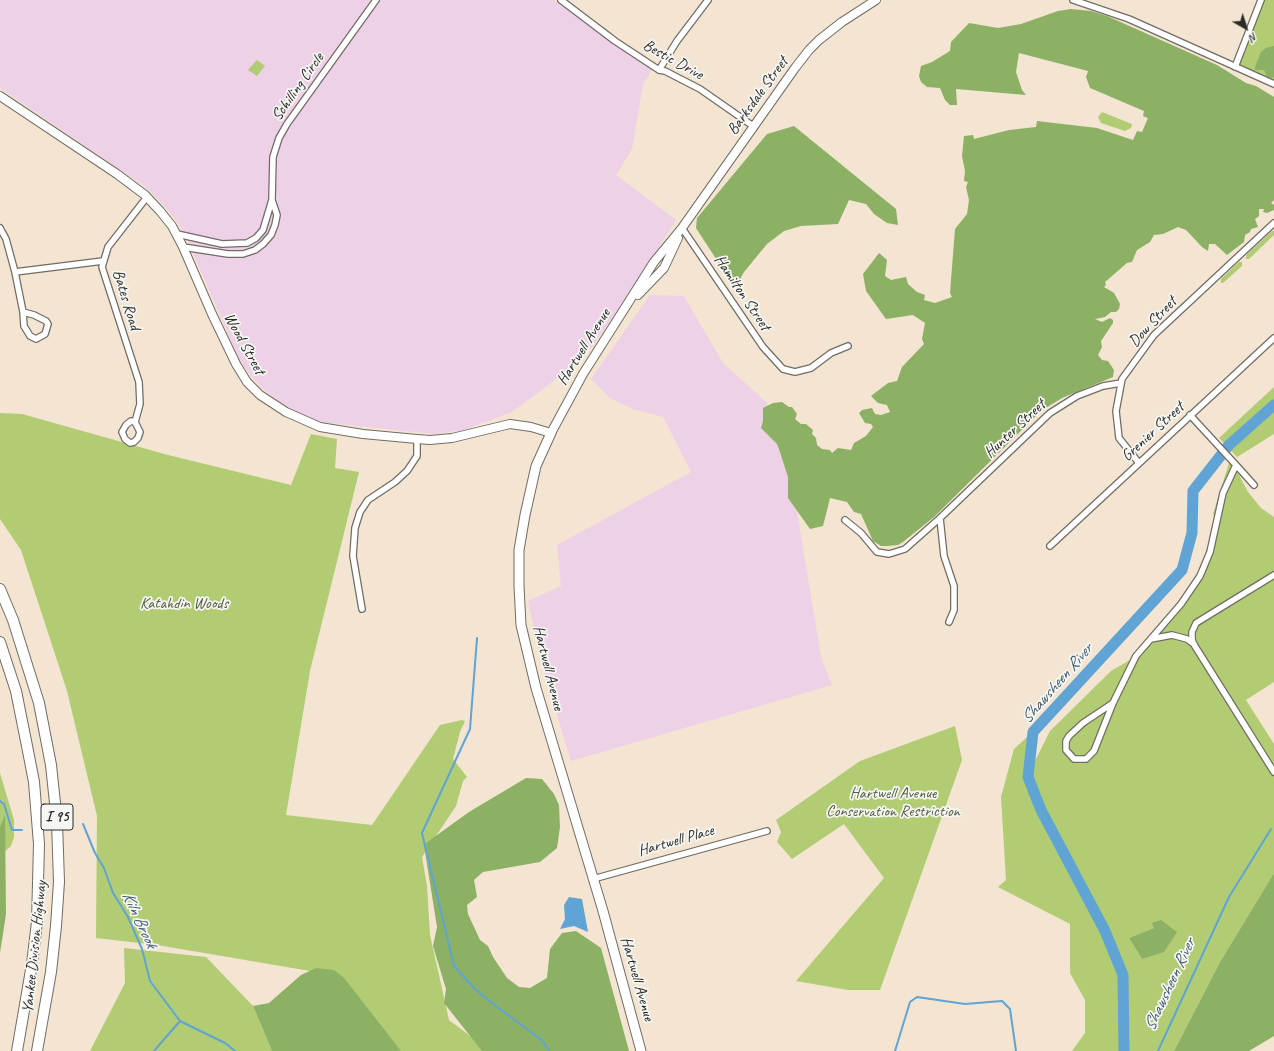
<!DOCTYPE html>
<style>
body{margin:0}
#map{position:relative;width:1274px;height:1051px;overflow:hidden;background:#f3e5d1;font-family:Caveat,sans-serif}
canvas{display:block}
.north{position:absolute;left:1226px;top:8px;width:40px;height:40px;-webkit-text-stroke:3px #f6f6f2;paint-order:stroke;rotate:141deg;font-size:11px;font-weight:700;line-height:16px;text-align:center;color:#2b2b2b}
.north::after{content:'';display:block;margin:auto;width:14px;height:18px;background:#2b2b2b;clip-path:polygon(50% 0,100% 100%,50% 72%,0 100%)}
</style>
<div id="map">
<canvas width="1274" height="1051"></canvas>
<div class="north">N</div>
</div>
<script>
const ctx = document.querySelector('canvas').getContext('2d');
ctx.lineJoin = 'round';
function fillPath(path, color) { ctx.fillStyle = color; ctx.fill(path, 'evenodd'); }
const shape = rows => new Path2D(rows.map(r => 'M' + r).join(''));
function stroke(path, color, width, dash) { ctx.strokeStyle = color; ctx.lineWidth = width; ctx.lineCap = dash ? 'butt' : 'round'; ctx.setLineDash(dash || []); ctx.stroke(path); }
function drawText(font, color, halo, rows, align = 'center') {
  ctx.font = font + ' Caveat,sans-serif'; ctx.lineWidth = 3.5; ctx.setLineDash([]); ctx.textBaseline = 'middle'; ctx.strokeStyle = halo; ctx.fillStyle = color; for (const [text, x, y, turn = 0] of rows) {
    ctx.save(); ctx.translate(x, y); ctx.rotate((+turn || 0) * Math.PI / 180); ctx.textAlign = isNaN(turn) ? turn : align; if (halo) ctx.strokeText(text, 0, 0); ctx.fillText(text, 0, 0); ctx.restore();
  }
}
fillPath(shape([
 [0,0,554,0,652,70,643,84,632,149,616,175,676,220,629,294,592,347,575,365,512,412,463,430,434,434,318,422,284,407,260,386,250,375,239,359,188,242,178,223,159,200,144,186,0,88],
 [650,295,684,296,723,363,767,403,774,433,783,428,821,657,832,685,571,761,543,669,528,601,561,586,557,545,691,472,663,417,633,409,610,398,591,379]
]), '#eed0e7');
fillPath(shape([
 [1260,0,1274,0,1274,87,1235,67],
 [257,60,265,66,257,76,248,70],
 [1102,112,1132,124,1131,128,1125,131,1101,123,1098,117],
 [1272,231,1274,231,1274,235,1249,259,1246,259,1246,255],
 [1239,262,1242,262,1242,266,1223,283,1221,283,1221,279],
 [1274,387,1274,434,1237,457,1219,438],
 [0,413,22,414,168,455,291,485,311,434,337,439,335,468,359,472,310,671,286,815,372,825,440,725,462,720,465,721,460,732,453,759,467,777,463,781,456,806,422,857,427,886,430,935,449,1020,490,1051,299,1051,316,972,157,945,96,938,97,816,67,691,21,550,0,519],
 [1229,463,1239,475,1248,492,1261,508,1274,517,1274,682,1246,700,1274,744,1274,873,1220,962,1174,1051,1072,1051,1085,1033,1085,1000,1070,973,1070,924,998,887,1006,880,1001,797,1014,749,1039,726,1030,763,1034,763,1050,731,1111,671,1130,660,1146,639,1186,592,1201,567,1207,552,1216,518,1213,514],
 [1154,928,1142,959,1129,938],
 [955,726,962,760,880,990,848,990,796,981,884,878,844,824,792,859,777,842,781,832,776,820,860,761],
 [0,773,14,820,14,837,11,846,0,856],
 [124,948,206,957,253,1006,272,1051,90,1051,125,983]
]), '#b1cc72');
fillPath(shape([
 [1071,9,1091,11,1107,16,1217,65,1246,83,1256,86,1274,97,1274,200,1271,203,1274,205,1274,210,1267,213,1263,212,1264,209,1259,209,1259,216,1255,219,1258,227,1251,229,1250,232,1245,235,1244,242,1227,255,1215,244,1209,244,1208,251,1202,247,1186,230,1178,227,1163,234,1154,235,1150,242,1137,250,1132,262,1127,263,1105,282,1106,285,1104,287,1114,293,1120,304,1119,309,1116,312,1111,312,1105,317,1095,319,1102,322,1110,318,1113,320,1113,323,1101,341,1102,347,1098,355,1102,360,1108,361,1114,370,1113,377,1062,398,1041,411,934,517,903,542,898,545,887,546,881,546,873,541,861,514,854,512,847,502,830,498,823,526,810,529,788,498,788,477,780,452,777,444,761,428,763,421,763,408,773,403,782,402,789,407,792,407,797,414,795,419,801,424,806,424,813,430,812,434,816,438,817,445,822,449,830,450,832,453,838,448,851,450,854,443,866,436,873,427,871,424,865,423,859,413,862,410,872,408,875,414,881,415,890,412,887,405,878,403,871,396,888,383,897,381,902,367,924,344,922,339,925,323,913,315,886,319,866,291,863,274,879,253,887,260,885,276,891,280,906,277,908,284,917,292,925,295,924,300,935,303,952,297,950,293,955,229,967,214,969,200,966,187,968,182,964,181,965,171,962,156,964,136,973,135,974,139,1009,130,1036,127,1037,121,1097,128,1133,140,1137,131,1142,132,1148,118,1143,116,1144,111,1090,88,1086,77,1088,71,1019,53,1016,72,1022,90,1026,95,956,89,957,105,950,105,945,100,940,88,927,87,921,82,919,76,921,66,932,62,950,51,951,42,969,23,998,28,1021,24,1058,11],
 [1274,46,1274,77,1272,78,1267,77,1264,70,1255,70,1255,67,1261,52,1266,48],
 [794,126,896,209,898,225,887,223,874,214,866,204,849,200,838,224,801,226,784,231,767,244,744,272,735,288,696,228,697,218,767,134],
 [526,778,542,779,554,794,559,805,560,827,557,848,540,862,483,872,474,880,477,897,467,905,468,914,480,940,488,946,493,957,507,978,519,987,530,988,547,978,550,949,562,933,576,931,601,948,629,1051,482,1051,444,1003,446,989,433,946,437,927,422,833,429,867,426,843,469,812],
 [5,815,6,914,0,953,0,827],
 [1274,873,1274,1036,1249,1051,1174,1051,1220,962],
 [1161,920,1177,932,1164,952,1142,959,1129,938,1154,928,1152,923],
 [316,968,334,970,344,978,401,1051,272,1051,253,1006,269,1003,301,975]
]), '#8cb064');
fillPath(shape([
 [569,897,582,899,588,932,574,926,560,929,565,919,564,905]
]), '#5fa4d4');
stroke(shape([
 [477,638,470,729,422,833,454,966,475,989,497,1007,542,1040,549,1051],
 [0,801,4,804,12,830,22,830],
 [83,824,95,853,104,868,113,893,128,917,142,949,150,981,180,1021],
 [154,1051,180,1021,225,1043,235,1051],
 [895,1051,910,1002,917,997,965,1004,1002,1001,1010,1009,1016,1051],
 [1158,1051,1229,897,1271,829]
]), '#5fa4d4', 2);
stroke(shape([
 [1124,1051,1123,975,1105,931,1041,810,1028,777,1033,732,1182,570,1192,533,1193,491,1229,445,1274,405]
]), '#5fa4d4', 11);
const street = shape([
 [561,0,615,41,659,70,665,71,700,89,753,126],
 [1073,0,1129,19,1274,84],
 [1235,67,1261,0],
 [659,70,677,41,708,0],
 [0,228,6,239,15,272],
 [682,228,763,347,783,369,795,372,811,368,831,353,848,346],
 [177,234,222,244,247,243,256,238,263,230,272,200,273,157,279,138,287,124,376,0],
 [183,247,228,254,243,254,255,250,263,244,271,235,275,225,277,215,272,200],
 [23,312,24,326,30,336,36,339,45,334,48,324,46,321,34,315,23,312,15,272,103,261],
 [1190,415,1236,465],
 [135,422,140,432,138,438,134,442,130,443,125,439,122,432,126,425,131,421,135,422,140,404,139,382,102,267,108,247,147,197],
 [1139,463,1119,438,1116,411,1122,379,1154,335,1274,223],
 [845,520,861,533,877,552,889,554,905,549,940,518],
 [1050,546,1274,338],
 [1274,575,1196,623,1192,632,1192,638,1193,643,1274,772],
 [362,609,353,556,355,528,360,512,368,500,395,482,407,471,417,456,417,439],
 [949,622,954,610,954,586,944,556,940,518,1050,413,1077,396,1103,386,1121,383],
 [1151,639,1172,635,1187,639,1194,644],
 [1113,703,1083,723,1069,736,1066,741,1066,750,1074,759,1086,759,1094,751,1113,703,1136,656,1181,604,1200,576,1210,552,1223,493,1236,465,1254,485],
 [593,879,767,831]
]);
const secondary = shape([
 [0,96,117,174,145,195,160,211,172,226,183,247,212,314,236,364,247,382,260,395,286,412,320,427,363,434,417,439,430,440,452,438,510,424,531,427,551,433,583,374,654,262,682,228,795,68,809,50,819,40,842,22,876,0],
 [638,295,664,268,678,238]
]);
const primary = shape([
 [551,433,536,466,525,515,519,550,519,586,521,625,536,688,603,911,641,1051]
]);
const highway = shape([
 [0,589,13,620,39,703,51,765,57,822,59,882,56,926,51,972,37,1051],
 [0,642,16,691,28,751,34,782,39,844,37,922,32,964,17,1051]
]);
stroke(street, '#716c65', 8);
stroke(secondary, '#716c65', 10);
stroke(primary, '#716c65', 11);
stroke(highway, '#716c65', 12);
stroke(street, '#fff', 5.5);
stroke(secondary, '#fff', 8);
stroke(primary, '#fff', 9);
stroke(highway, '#fff', 10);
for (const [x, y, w] of [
 [57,817,32]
]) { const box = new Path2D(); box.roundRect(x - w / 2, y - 13, w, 26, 3); ctx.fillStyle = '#f6f6f2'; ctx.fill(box); stroke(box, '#2b2b2b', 1); }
drawText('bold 15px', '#2b2b2b', null, [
 ["I 95",57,817]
]);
drawText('16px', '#2b2b2b', '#f6f6f2', [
 ["Bestic Drive",673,60,29],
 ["Schilling Circle",298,87,-55],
 ["Barksdale Street",758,96,-54],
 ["Hamilton Street",742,293,56],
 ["Bates Road",126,300,73],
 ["Dow Street",1153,322,-47],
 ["Wood Street",244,344,61],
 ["Hartwell Avenue",584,347,-58],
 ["Hunter Street",1015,429,-43],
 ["Grenier Street",1153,432,-43],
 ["Hartwell Avenue",548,668,76],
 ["Hartwell Place",676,841,-16],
 ["Yankee Division Highway",35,947,-84],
 ["Hartwell Avenue",637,979,74]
]);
drawText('16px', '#535b40', '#f6f6f2', [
 ["Katahdin Woods",184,604],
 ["Hartwell Avenue",893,794],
 ["Conservation Restriction",893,812]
]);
drawText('italic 17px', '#405b6f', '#f6f6f2', [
 ["Shawsheen River",1057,684,-49],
 ["Kiln Brook",139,920,65],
 ["Shawsheen River",1170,985,-65]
]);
</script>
